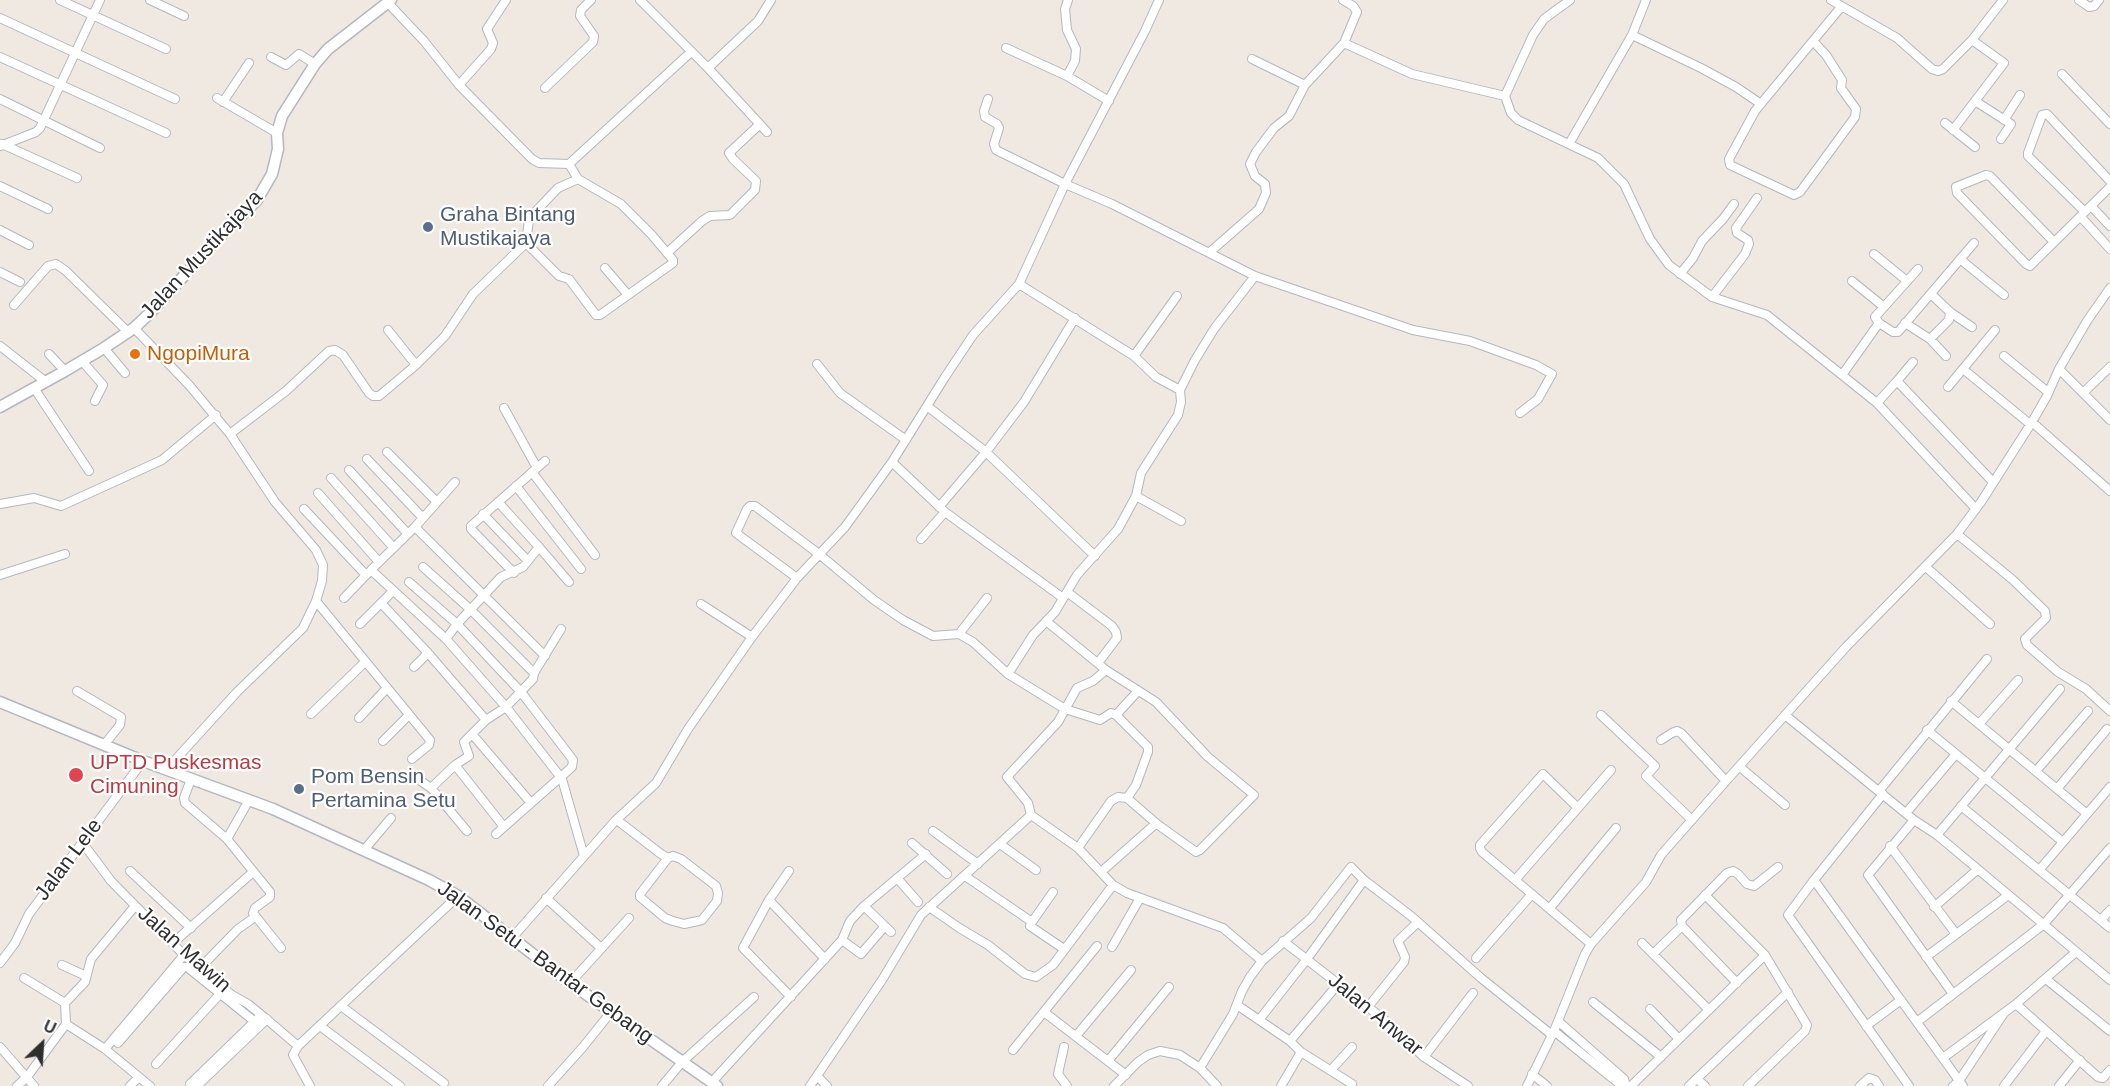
<!DOCTYPE html>
<style>
body{margin:0}
#map{position:relative;width:2110px;height:1086px;overflow:hidden;background:#efe9e1;font-family:Helvetica,sans-serif}
canvas{display:block}
.north{position:absolute;left:12px;top:1014px;width:60px;height:60px;-webkit-text-stroke:4px #fff;paint-order:stroke;rotate:25deg;font-size:16px;font-weight:700;line-height:24px;text-align:center;color:#2e2e2e}
.north::after{content:'';display:block;margin:auto;width:21px;height:27px;background:#2e2e2e;clip-path:polygon(50% 0,100% 100%,50% 72%,0 100%)}
</style>
<div id="map">
<canvas width="2110" height="1086"></canvas>
<div class="north">U</div>
</div>
<script>
const ctx = document.querySelector('canvas').getContext('2d');
ctx.lineJoin = 'round';
const shape = rows => new Path2D(rows.map(r => 'M' + r).join(''));
function stroke(path, color, width, dash) { ctx.strokeStyle = color; ctx.lineWidth = width; ctx.lineCap = dash ? 'butt' : 'round'; ctx.setLineDash(dash || []); ctx.stroke(path); }
function drawText(font, color, halo, rows, align = 'center') {
  ctx.font = font + ' Helvetica,sans-serif'; ctx.lineWidth = 4.5; ctx.setLineDash([]); ctx.textBaseline = 'middle'; ctx.strokeStyle = halo; ctx.fillStyle = color; for (const [text, x, y, turn = 0] of rows) {
    ctx.save(); ctx.translate(x, y); ctx.rotate((+turn || 0) * Math.PI / 180); ctx.textAlign = isNaN(turn) ? turn : align; if (halo) ctx.strokeText(text, 0, 0); ctx.fillText(text, 0, 0); ctx.restore();
  }
}
const minor = shape([
 [60,0,166,49],
 [150,0,184,16],
 [640,0,708,68,758,21,771,0],
 [1831,0,1897,38,1932,69,1938,71,1943,69,1972,40,2003,0],
 [2079,0,2089,7,2094,6,2099,0],
 [388,3,424,41,459,85,532,159,539,163,569,164,691,52],
 [0,18,175,99],
 [1632,35,1646,0],
 [1813,41,1826,55,1842,80,1841,88,1856,109,1855,117,1814,173,1800,192,1794,195,1730,165,1729,159,1755,111,1841,7],
 [1344,43,1412,74,1505,96,1511,113,1518,120,1598,158,1624,184,1650,239,1669,265,1712,297,1767,315,1877,403,1976,509],
 [1006,48,1067,76,1109,101],
 [0,57,166,133],
 [271,57,286,65,299,54,315,64],
 [1252,59,1305,85],
 [708,68,767,132],
 [2062,74,2110,124],
 [1067,76,1075,61,1076,49,1067,30,1065,9,1068,0],
 [459,85,491,49,493,43,487,29,506,0],
 [545,88,593,42,594,36,580,16,581,10,591,0],
 [1505,96,1533,35,1544,19,1570,0],
 [217,98,277,133],
 [0,99,100,148],
 [988,99,984,111,985,117,997,124,999,128,994,144,996,150,1065,184,1112,204,1255,276,1413,330,1470,341,1536,365,1552,374,1538,399,1520,413],
 [1975,101,2011,124,2001,139],
 [223,102,249,63],
 [2004,120,2020,95],
 [1945,123,1975,147],
 [1953,130,2004,63,1972,40],
 [2,144,77,178],
 [1569,144,1632,35,1701,68,1736,87,1761,104],
 [0,146,36,132,40,128,100,0],
 [0,186,48,209],
 [2091,206,2110,226],
 [2085,212,2028,156,2028,153,2042,115,2047,114,2110,181],
 [2081,217,2110,249],
 [0,230,29,245],
 [2054,242,1990,176,1986,175,1956,187,1957,193,2026,264,2030,266,2110,187],
 [526,243,559,276,569,279,596,315,600,315,673,263,673,260,651,234,621,204,578,179,569,164],
 [1210,252,1259,209,1266,193,1265,184,1255,176,1250,164,1256,152,1274,128,1289,116,1305,85,1344,43,1357,12,1353,6,1343,0],
 [667,253,702,221,710,216,730,215,755,190,756,181,733,159,729,153,760,124],
 [1874,254,1907,281],
 [1960,259,2004,295],
 [605,268,628,295],
 [0,272,20,282],
 [1680,274,1693,258,1702,241,1723,219,1734,204],
 [1852,281,1884,307],
 [1019,284,1134,356,1156,377,1180,390],
 [1712,297,1745,254,1749,244,1748,240,1737,233,1736,228,1757,198],
 [14,305,48,266,56,264,66,271,128,332],
 [1950,312,1972,327],
 [1879,323,1875,317,1918,269],
 [1905,323,1930,339,1949,320,1950,312,1931,294],
 [134,328,189,385,230,434,286,391,329,351,335,350,343,355,369,393,373,396,379,396,416,365,445,336,473,294,526,243,529,220,538,209,558,188,578,179],
 [388,330,416,365],
 [1930,339,1946,356],
 [0,346,46,382],
 [104,348,125,373],
 [49,354,65,371],
 [1134,356,1177,296],
 [2004,356,2048,392],
 [82,361,103,385,95,401],
 [817,364,840,393,906,440],
 [1963,369,2030,424],
 [2059,369,2110,420],
 [1842,375,1879,323,1893,332,1898,332,1974,243],
 [1897,381,1913,362],
 [1948,387,1995,330],
 [34,388,89,471],
 [2083,393,2110,367],
 [1877,403,1897,381,1993,482],
 [927,406,986,452,1095,556],
 [504,408,537,468],
 [2032,422,2110,491],
 [387,452,437,502],
 [367,459,422,517],
 [892,462,945,512,1063,598],
 [349,470,407,533],
 [532,472,595,555],
 [331,478,393,547],
 [455,482,415,527,371,570,446,639,506,707,562,779,584,856],
 [516,486,581,569],
 [318,493,379,562],
 [1136,496,1181,521],
 [0,504,34,498,61,506,162,460,216,415],
 [939,507,986,452,1024,402,1075,318],
 [304,509,366,575],
 [483,514,528,561],
 [415,527,545,656],
 [1957,534,2013,580,2045,611,2046,618,2025,639,2027,645,2058,672,2086,689,2110,711],
 [921,539,945,512],
 [539,547,569,582],
 [423,567,471,610,534,673],
 [1926,567,1990,624],
 [514,573,471,529,471,526,545,461],
 [0,575,65,554],
 [797,578,736,533,747,509,750,506,755,506,819,554,874,600,903,620,933,636,959,634,973,642,1008,674,1065,709,1100,720,1111,713,1116,715,1138,691],
 [409,582,457,624,521,692,573,760,572,767,496,834],
 [1067,592,1112,626,1116,632,1117,638,1098,663],
 [344,598,368,573],
 [316,601,430,740,429,745,412,759],
 [381,603,428,653],
 [701,604,752,637],
 [1046,621,1106,670,1156,702,1208,757,1254,795,1200,850,1196,852,1157,824,1153,826,1101,872],
 [360,624,393,591],
 [959,634,987,598],
 [446,639,457,624,501,577,523,567,539,547,498,502],
 [414,667,428,653,486,720,506,707,533,679,534,673,561,629],
 [1106,670,1093,681,1077,688,1058,722,1007,777,1028,803,1031,815,1078,848,1113,885,1127,893,1223,928,1262,961],
 [1008,674,1033,635,1055,612,1077,575,1118,529,1136,496,1141,473,1178,415,1181,402,1180,390,1195,360,1214,329,1255,276],
 [77,691,121,717,120,725,104,745],
 [1951,701,2086,813],
 [311,714,365,662],
 [1116,715,1148,747,1148,752,1136,785,1127,798],
 [1601,715,1655,766,1646,776,1692,820],
 [1785,715,1914,820,1937,835,2110,980],
 [359,718,387,688],
 [1979,724,2018,680],
 [1927,730,2063,842],
 [472,734,531,803],
 [1661,740,1672,733,1677,731,1681,733,1726,781],
 [383,741,409,715],
 [455,765,504,827],
 [1740,767,1785,805],
 [166,770,237,692,303,628,316,601,322,581,323,565,316,550,275,502,230,434],
 [2036,771,2088,711],
 [412,775,431,788,467,831],
 [191,779,184,798,185,803,227,839],
 [431,788,455,765,469,756,464,742,486,720],
 [2057,789,2107,729],
 [1879,791,1987,659],
 [1883,794,1814,880,1963,1086],
 [249,800,227,839,270,892,270,897,255,908,253,913,281,948],
 [1961,806,2110,928],
 [1577,807,1543,774,1480,845,1480,848,1482,852,1591,944],
 [1906,813,1956,754],
 [617,820,661,854,668,858,673,856,681,859,716,886,718,893,717,901,702,920,684,924,673,921,665,918,640,897,640,894,668,858],
 [1914,820,1868,875,1953,994],
 [933,831,978,864],
 [1937,835,2060,689],
 [82,842,111,881,184,955,232,995,248,1004,264,1017,298,1046],
 [912,843,947,874],
 [1000,844,1036,870],
 [1890,846,1956,934],
 [1078,848,1111,801,1118,797,1127,798,1157,824],
 [364,850,391,818],
 [2040,869,2110,787],
 [130,871,191,928],
 [789,871,769,900,743,948,791,997],
 [965,876,1032,922,1030,926,1061,947],
 [897,878,918,902],
 [1516,879,1611,770],
 [1814,880,1788,915,1909,1086],
 [1705,895,1765,955,1807,1025,1805,1031,1748,1086],
 [546,898,601,948],
 [769,900,825,959],
 [864,906,891,932],
 [929,907,961,929,988,945,1025,974,1036,977,1053,965,1113,885],
 [1934,907,1977,870],
 [1550,908,1616,828],
 [2101,920,2110,910],
 [1032,922,1053,892],
 [512,938,615,821,656,783,688,729,752,637,797,578,845,527,892,462,945,377,973,335,1019,284,1065,184,1145,31,1159,0],
 [842,940,861,954,885,926],
 [1283,941,1386,1021,1424,1057,1468,1086],
 [173,943,253,872],
 [1642,943,1709,1010],
 [1112,947,1140,898],
 [2076,952,2016,1004,2098,1077,2103,1078,2110,1070],
 [1653,954,1682,926],
 [1926,957,2007,896],
 [1476,958,1532,894],
 [0,963,15,943,29,914,143,761],
 [62,965,86,976],
 [199,969,238,929,255,917],
 [24,978,65,1003],
 [2046,979,2110,1031],
 [570,983,629,918],
 [1737,983,1682,926,1681,920,1727,873,1733,871,1738,874,1747,884,1754,886,1778,867],
 [1593,1002,1661,1057],
 [1237,1005,1290,1041,1301,1052,1281,1086],
 [341,1006,444,1083],
 [1368,1007,1404,962,1405,957,1398,941,1418,922],
 [1650,1009,1679,1039],
 [1044,1012,1126,1075],
 [1259,1020,1307,959,1364,880],
 [1558,1021,1624,1079,1626,1086],
 [1917,1022,2044,924,2110,848],
 [66,1024,65,1003,85,982,91,959,135,906],
 [66,1024,105,1049,150,1086],
 [320,1026,400,1086],
 [1866,1026,1901,1000],
 [1554,1031,1622,1086],
 [1076,1036,1131,970],
 [1290,1041,1339,983],
 [118,1043,184,967,187,967,254,1021],
 [0,1047,34,1086],
 [1064,1047,1058,1074,1067,1086],
 [105,1049,184,955],
 [1013,1050,1097,946],
 [1301,1052,1352,1084],
 [1424,1057,1473,993],
 [1943,1058,2016,1004],
 [1108,1061,1169,987],
 [156,1064,219,995],
 [1200,1068,1217,1086],
 [1331,1070,1352,1047],
 [1532,1074,1547,1086],
 [818,1077,827,1086],
 [1697,1079,1705,1086],
 [712,1082,842,940,850,921,864,906,926,854],
 [190,1084,257,1019],
 [17,1086,27,1077,66,1024],
 [130,1086,139,1077],
 [197,1086,267,1019],
 [310,1086,293,1055,298,1046,458,896],
 [548,1086,583,1047,611,1012],
 [662,1086,682,1062,754,997],
 [810,1086,882,980,921,915,1031,815],
 [1114,1086,1138,1062,1148,1055,1160,1051,1180,1055,1200,1068,1233,1014,1242,991,1250,977,1262,961,1311,918,1351,867,1364,880,1411,916,1481,978,1552,1035],
 [1527,1086,1554,1031,1585,954,1591,944,1646,882,1661,855,1726,781,1846,647,1957,534,1981,502,2032,422,2047,396,2059,369,2087,321,2110,288],
 [1631,1086,1765,955],
 [1689,1086,1788,992],
 [1860,1086,1869,1078,1875,1080,1879,1086],
 [1953,1086,1959,1081,2004,1013],
 [2004,1086,2046,1031],
 [2059,1086,2080,1060]
]);
const secondary = shape([
 [0,407,65,371,104,348,134,328,150,313,212,245,257,200,272,174,278,149,277,133,282,116,315,64,328,49,391,0],
 [0,702,143,761,273,809,429,880,458,896,570,983,717,1086]
]);
stroke(minor, '#b4b7c1', 10);
stroke(secondary, '#b4b7c1', 13);
stroke(minor, '#fff', 8);
stroke(secondary, '#fff', 10);
for (const [x, y, r, color] of [
 [428,227,6,"#5c6f8a"],
 [135,354,6,"#e8710a"],
 [76,775,8,"#e0444e"],
 [299,789,6,"#5c6f8a"]
]) { const dot = new Path2D(); dot.arc(x, y, r, 0, 2 * Math.PI); ctx.fillStyle = color; ctx.fill(dot); stroke(dot, '#fff', 2); }
drawText('21px', '#4e5e75', '#fff', [
 ["Graha Bintang",440,215],
 ["Mustikajaya",440,239],
 ["Pom Bensin",311,777],
 ["Pertamina Setu",311,801]
], 'left');
drawText('21px', '#2e2e2e', '#fff', [
 ["Jalan Mustikajaya",202,255,-47],
 ["Jalan Lele",69,860,-53],
 ["Jalan Mawin",184,950,42],
 ["Jalan Setu - Bantar Gebang",545,963,36],
 ["Jalan Anwar",1375,1015,40]
]);
drawText('21px', '#c56008', '#fff', [
 ["NgopiMura",147,354]
], 'left');
drawText('21px', '#be3a42', '#fff', [
 ["UPTD Puskesmas",90,763],
 ["Cimuning",90,787]
], 'left');
</script>
